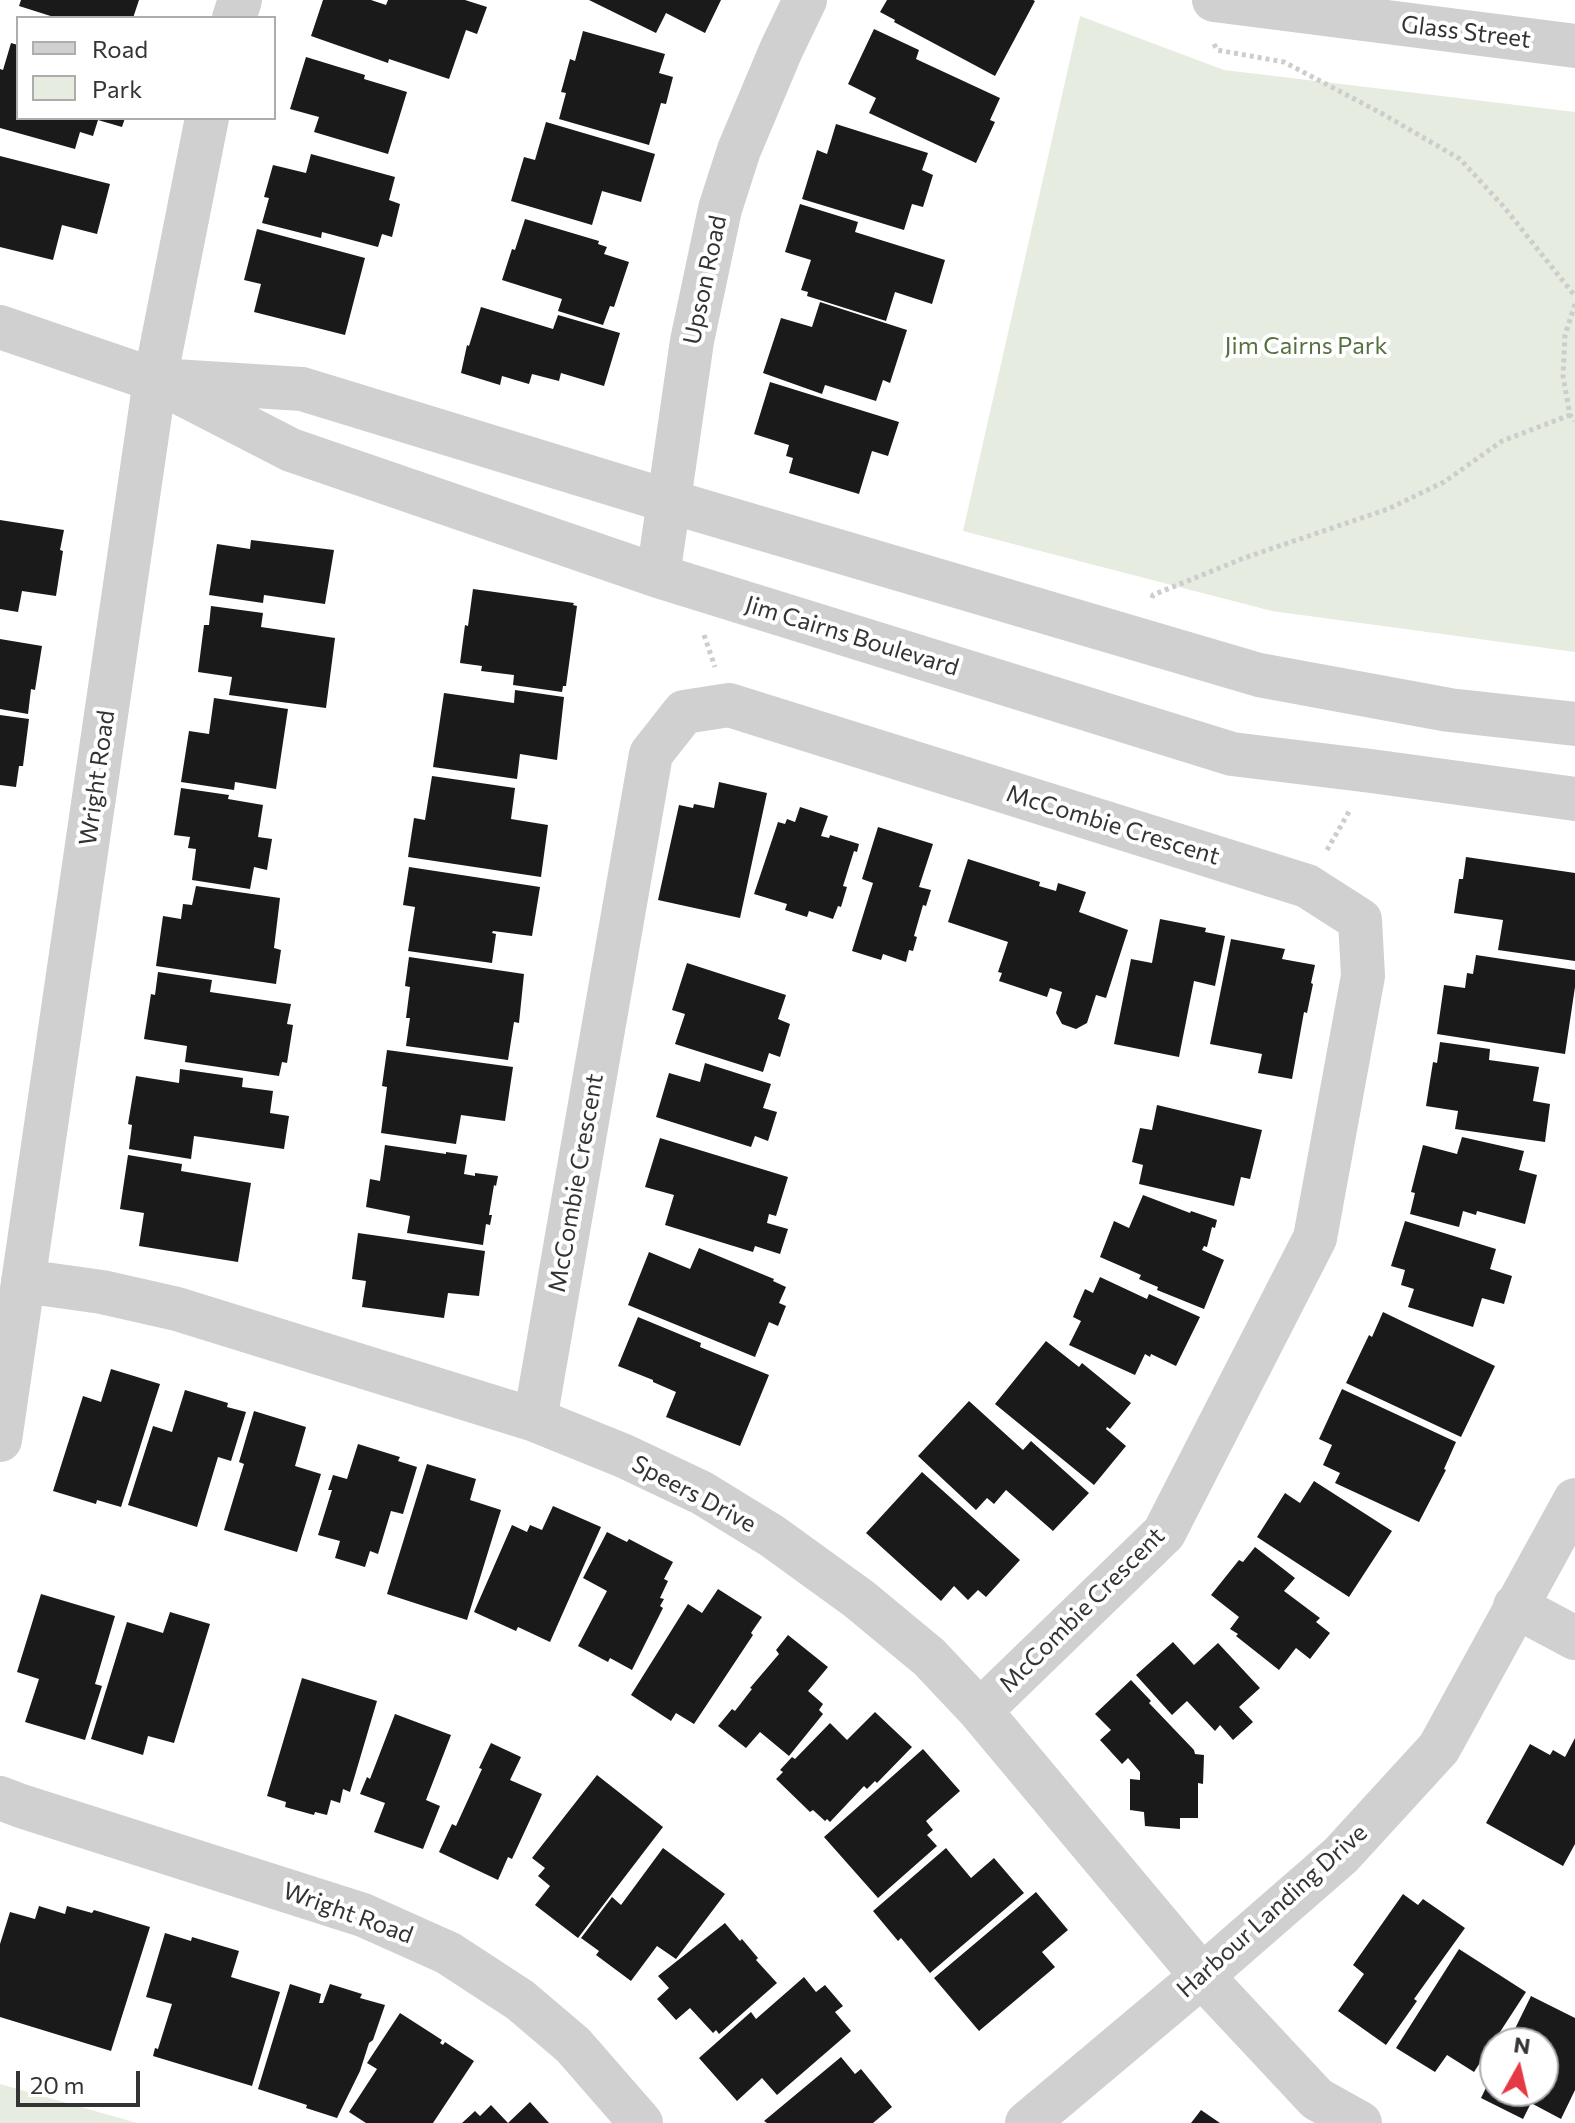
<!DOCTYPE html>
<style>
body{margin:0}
#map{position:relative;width:1575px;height:2123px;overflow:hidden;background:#fff;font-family:Commissioner,sans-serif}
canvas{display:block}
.legend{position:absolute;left:16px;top:16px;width:260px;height:104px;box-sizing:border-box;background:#fff;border:2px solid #adadad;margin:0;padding:10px 14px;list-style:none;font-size:24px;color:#333}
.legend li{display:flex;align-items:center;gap:16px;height:40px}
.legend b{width:40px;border:2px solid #adadad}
.north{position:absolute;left:1479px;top:2027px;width:80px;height:80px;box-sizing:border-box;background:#fff;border:2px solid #adadad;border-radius:50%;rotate:8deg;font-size:22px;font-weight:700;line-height:32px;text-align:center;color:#333}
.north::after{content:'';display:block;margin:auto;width:28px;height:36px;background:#e63946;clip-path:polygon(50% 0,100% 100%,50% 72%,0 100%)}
.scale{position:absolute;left:16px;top:2071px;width:124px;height:36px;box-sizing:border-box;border:4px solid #333;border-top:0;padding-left:10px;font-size:24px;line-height:28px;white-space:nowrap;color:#333;-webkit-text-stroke:6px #fff;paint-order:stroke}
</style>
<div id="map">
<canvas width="1575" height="2123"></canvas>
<ul class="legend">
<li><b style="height:10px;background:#d0d0d0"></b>Road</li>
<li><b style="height:22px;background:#e6ecdf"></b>Park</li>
</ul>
<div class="north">N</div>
<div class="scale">20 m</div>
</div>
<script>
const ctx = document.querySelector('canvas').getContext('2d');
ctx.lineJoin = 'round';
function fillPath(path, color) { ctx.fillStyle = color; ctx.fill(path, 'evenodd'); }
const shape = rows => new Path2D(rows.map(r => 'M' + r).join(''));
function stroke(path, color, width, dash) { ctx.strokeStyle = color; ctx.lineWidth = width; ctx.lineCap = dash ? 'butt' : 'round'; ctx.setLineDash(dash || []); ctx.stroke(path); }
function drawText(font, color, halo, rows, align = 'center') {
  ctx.font = font + ' Commissioner,sans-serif'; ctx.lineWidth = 8; ctx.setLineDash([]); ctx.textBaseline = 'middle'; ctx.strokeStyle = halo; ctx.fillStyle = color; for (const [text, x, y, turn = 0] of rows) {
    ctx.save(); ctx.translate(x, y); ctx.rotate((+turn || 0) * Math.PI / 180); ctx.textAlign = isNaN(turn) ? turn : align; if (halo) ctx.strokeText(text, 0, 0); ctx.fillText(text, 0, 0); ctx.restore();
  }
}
fillPath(shape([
 [1080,16,1224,70,1575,112,1575,652,1272,611,963,531],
 [0,2084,137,2123,0,2123]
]), '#e6ecdf');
fillPath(shape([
 [21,0,139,0,133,18,57,18,19,6],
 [323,0,371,0,386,5,388,0,465,0,487,7,477,34,466,30,449,79,389,59,388,63,311,36],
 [589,0,721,0,705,33,666,13,656,33],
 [887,0,1033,0,1035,1,995,76,894,22,895,20,880,12],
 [874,29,919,50,916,59,1000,98,990,120,995,122,976,163,869,113,876,98,848,84],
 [583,31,665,54,659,73,673,77,666,104,661,103,649,145,559,119,566,93,561,92,563,85,570,59,575,61],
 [11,43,18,45,18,118,125,118,122,127,98,120,93,136,80,132,75,149,0,128,0,69,3,70],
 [306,57,365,75,364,79,407,92,388,154,314,132,319,117,290,109],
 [546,122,655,154,641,202,602,191,592,225,511,201,524,157,535,160],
 [836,124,928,153,922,170,933,175,923,207,912,204,904,230,802,199,817,150,827,154],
 [311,154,395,177,389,200,400,204,392,237,382,234,378,247,322,232,321,238,262,223,269,198,264,197,273,165,306,173],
 [0,156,110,184,97,234,62,225,53,260,0,247],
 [800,204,858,222,855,232,945,260,932,304,895,292,886,321,807,296,808,292,801,290,811,260,785,252],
 [525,219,599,241,598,244,607,247,604,254,629,262,614,307,610,306,603,325,558,311,562,299,502,280,512,249,515,250],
 [257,229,365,258,345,335,254,312,261,284,244,280],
 [820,302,907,330,890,383,883,380,876,401,825,385,822,394,763,373,781,318,812,327],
 [481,307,553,329,558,315,620,333,604,386,561,373,559,381,532,374,529,384,502,376,500,385,461,373,467,345,469,346],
 [770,382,899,422,888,456,872,451,859,494,789,473,793,458,786,456,789,445,754,434],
 [0,520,64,530,60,550,63,551,56,596,22,591,18,612,0,609],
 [251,540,334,550,325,604,264,595,263,603,209,595,217,544,250,549],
 [473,589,574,603,573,605,577,606,566,686,563,686,562,692,513,685,514,675,481,671,482,666,460,663,465,625,468,626],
 [211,606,263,613,261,627,335,638,326,708,229,695,232,677,198,672,204,625,209,625],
 [0,639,42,646,35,690,31,689,28,714,0,709],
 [515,690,564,697,557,760,520,754,517,779,433,767,444,693,514,703],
 [214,698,288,709,276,789,235,782,234,790,181,782,189,731,209,734],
 [0,715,29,719,23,766,19,766,16,787,0,785],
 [432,776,515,788,511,819,548,825,541,877,408,857,414,818,425,820],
 [719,782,767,793,740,918,658,900,679,805,693,808,694,804,714,808],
 [181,788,229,795,228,799,263,805,258,837,272,839,267,870,254,867,250,889,192,880,196,849,188,848,190,837,174,835],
 [800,807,828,816,821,836,829,838,830,835,859,844,857,852,854,851,843,886,847,887,841,907,838,906,833,919,809,911,807,917,785,910,787,904,754,894,778,822,785,824,787,819,795,822],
 [878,827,933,844,919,887,931,890,926,906,923,905,914,936,917,937,913,951,909,950,906,962,883,954,881,960,852,951,873,883,862,879],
 [1466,857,1575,873,1575,961,1498,950,1503,920,1454,913,1459,879,1463,879],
 [968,859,1040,882,1039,886,1056,891,1058,883,1086,892,1079,912,1128,930,1106,998,1096,995,1087,1023,1076,1029,1062,1024,1056,1013,1062,992,1050,988,1047,997,999,981,1002,973,998,972,1008,942,948,922],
 [409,867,540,887,532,936,493,931,492,933,496,934,492,963,408,951,415,907,403,905],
 [196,886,280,898,274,948,281,950,276,984,156,966,163,916,181,919,183,904,192,905],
 [1160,919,1206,928,1205,932,1225,936,1215,986,1194,981,1179,1057,1114,1044,1131,959,1152,963],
 [1231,939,1285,949,1282,959,1315,965,1311,983,1313,984,1307,1013,1304,1012,1292,1079,1258,1073,1262,1054,1210,1044],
 [1476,955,1575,970,1575,987,1565,1054,1437,1034,1444,985,1465,988,1467,973,1473,974],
 [409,957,524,974,519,1023,514,1022,508,1060,406,1046,410,1018,406,1018,410,987,405,986],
 [687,963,786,995,778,1019,790,1024,780,1057,769,1053,763,1072,675,1044,685,1014,672,1010],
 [158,972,212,980,210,992,291,1004,287,1024,293,1025,287,1063,282,1062,279,1076,185,1062,187,1046,144,1039,151,994,155,995],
 [1440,1042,1490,1049,1489,1060,1539,1067,1533,1101,1550,1104,1545,1142,1455,1129,1458,1111,1426,1106,1433,1062,1437,1063],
 [387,1050,513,1067,505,1121,461,1115,456,1144,381,1133,387,1087,382,1086],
 [705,1063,771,1084,763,1108,777,1112,768,1141,755,1136,751,1147,656,1117,669,1073,700,1082],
 [180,1069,243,1078,242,1087,273,1091,270,1113,289,1116,284,1149,194,1136,191,1159,129,1149,132,1125,128,1124,136,1076,179,1083],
 [1157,1105,1262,1130,1250,1179,1241,1177,1234,1206,1139,1184,1143,1165,1132,1162,1140,1128,1152,1130],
 [1462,1137,1524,1151,1519,1170,1537,1175,1525,1224,1477,1211,1476,1215,1463,1211,1459,1227,1410,1214,1415,1193,1411,1192,1423,1145,1457,1154],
 [660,1138,788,1177,776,1216,769,1214,767,1223,788,1229,780,1254,755,1246,753,1252,665,1225,674,1195,645,1187],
 [385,1145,446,1154,446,1152,467,1155,464,1174,475,1176,475,1173,498,1176,496,1186,494,1185,489,1215,492,1215,490,1225,486,1224,483,1245,407,1233,410,1216,366,1207,370,1179,380,1181],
 [128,1155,182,1164,181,1171,251,1183,238,1262,139,1246,144,1213,120,1209],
 [1143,1195,1190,1213,1191,1211,1217,1220,1215,1228,1212,1227,1207,1247,1204,1246,1202,1250,1224,1260,1204,1309,1157,1290,1158,1287,1139,1279,1141,1275,1100,1257,1114,1221,1129,1228],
 [1405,1221,1496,1249,1490,1269,1512,1276,1504,1304,1482,1298,1473,1327,1408,1307,1414,1289,1401,1285,1405,1270,1391,1266],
 [358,1233,485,1251,479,1296,448,1293,444,1318,362,1307,366,1281,352,1279],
 [699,1248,774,1279,773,1281,786,1287,779,1303,786,1306,778,1326,769,1322,755,1357,628,1305,649,1252,690,1269],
 [1100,1277,1147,1299,1149,1294,1200,1317,1176,1366,1151,1354,1150,1357,1145,1354,1135,1375,1069,1345,1081,1321,1073,1317,1077,1307,1085,1289,1093,1293],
 [1383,1312,1495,1366,1461,1437,1346,1383,1369,1335,1372,1337],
 [638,1317,701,1343,700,1347,769,1375,740,1446,666,1417,676,1392,653,1382,653,1380,618,1366],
 [1046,1341,1079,1367,1082,1363,1131,1403,1110,1429,1107,1427,1106,1429,1126,1446,1094,1485,995,1404],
 [111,1369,160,1384,121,1507,97,1500,96,1504,53,1491,83,1396,101,1402],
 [1342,1389,1456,1442,1444,1469,1446,1470,1419,1522,1335,1483,1340,1473,1323,1465,1332,1445,1319,1439],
 [185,1390,228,1403,227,1407,246,1412,231,1461,218,1457,197,1527,128,1505,153,1426,172,1432],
 [969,1401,1023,1450,1031,1441,1089,1493,1053,1531,1006,1490,994,1504,987,1498,976,1510,918,1456],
 [254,1411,306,1427,295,1466,321,1474,297,1552,224,1530,244,1464,239,1462],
 [358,1444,400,1457,398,1461,417,1467,403,1514,391,1511,378,1554,370,1551,365,1567,335,1558,340,1541,318,1535,332,1490,328,1490,333,1475,347,1479],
 [427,1464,476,1479,470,1500,501,1510,467,1620,387,1594],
 [922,1472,1020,1560,986,1597,978,1590,968,1600,954,1586,941,1601,866,1533],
 [1314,1481,1392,1531,1349,1597,1257,1537,1285,1493,1300,1503],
 [553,1506,601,1527,550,1642,518,1627,516,1631,474,1612,512,1525,527,1532,530,1525,542,1530],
 [607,1532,627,1542,629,1539,673,1562,664,1579,668,1581,660,1598,664,1599,660,1606,663,1608,632,1670,610,1658,608,1662,578,1646,607,1591,583,1578],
 [1255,1547,1295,1578,1284,1591,1320,1618,1316,1622,1330,1633,1310,1659,1296,1648,1279,1670,1236,1636,1238,1634,1230,1629,1239,1617,1211,1595,1239,1560,1243,1562],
 [718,1589,762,1617,751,1633,753,1635,694,1724,676,1713,671,1721,631,1695,688,1604,702,1613],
 [41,1594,115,1616,95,1684,102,1686,85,1740,25,1722,39,1679,17,1672],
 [170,1612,210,1624,174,1743,148,1736,143,1755,91,1739,127,1622,163,1633],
 [788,1635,828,1667,808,1691,823,1704,819,1710,823,1714,789,1756,760,1732,746,1748,718,1726,732,1709,735,1711,752,1689,750,1688,779,1654,776,1650],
 [1173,1642,1194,1665,1218,1643,1260,1688,1239,1707,1253,1722,1233,1740,1220,1725,1215,1731,1187,1701,1172,1715,1136,1675],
 [302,1678,377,1701,350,1792,343,1789,340,1803,331,1800,327,1815,315,1812,314,1815,285,1807,286,1802,267,1796],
 [1131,1680,1151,1701,1149,1703,1194,1750,1195,1754,1204,1755,1203,1784,1198,1783,1198,1818,1180,1818,1180,1829,1145,1826,1144,1812,1130,1810,1130,1779,1140,1780,1140,1772,1128,1758,1122,1764,1100,1740,1111,1730,1095,1714],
 [875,1712,912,1747,877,1783,875,1781,867,1789,864,1786,830,1822,827,1819,825,1821,813,1810,810,1812,776,1779,783,1772,780,1770,792,1757,795,1759,830,1723,847,1740],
 [395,1714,451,1735,426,1800,440,1806,423,1849,374,1832,385,1803,360,1794,367,1777,370,1779],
 [1575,1738,1575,1844,1563,1866,1486,1823,1530,1744,1550,1755,1553,1750,1565,1757],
 [491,1743,521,1757,510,1780,542,1794,512,1859,508,1857,498,1880,439,1852,452,1824,456,1826,482,1769,479,1768],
 [923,1749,960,1791,926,1821,933,1830,927,1835,937,1846,878,1898,824,1837],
 [597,1775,663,1827,578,1938,535,1905,550,1886,538,1876,545,1868,532,1858],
 [663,1848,725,1894,676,1959,657,1946,631,1981,596,1955,599,1951,581,1938,612,1897,621,1905],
 [946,1848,971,1878,994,1858,1024,1893,930,1973,901,1938,898,1941,873,1911],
 [1036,1892,1068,1930,1042,1952,1055,1967,979,2031,934,1978],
 [1403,1894,1418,1905,1423,1899,1465,1928,1414,1999,1417,2001,1386,2045,1338,2011,1364,1974,1353,1965],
 [39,1906,65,1914,67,1906,92,1913,94,1910,150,1927,111,2051,0,2017,0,1944,10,1912,35,1919],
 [725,1923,740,1941,742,1939,758,1958,756,1960,777,1983,719,2034,716,2030,713,2033,690,2008,676,2020,657,1999,669,1988,658,1976],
 [165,1933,191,1941,192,1937,239,1951,231,1977,280,1992,252,2086,153,2056,155,2048,158,2049,172,2004,146,1997],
 [1459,1949,1526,1992,1474,2072,1447,2055,1435,2072,1396,2048],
 [804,1977,816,1992,825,1985,843,2006,835,2012,851,2031,777,2095,762,2078,737,2101,699,2058,751,2012,756,2019],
 [290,1984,321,1994,319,2003,323,2003,330,1984,362,1994,360,1998,385,2005,373,2040,369,2043,360,2071,337,2118,306,2108,307,2105,258,2089],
 [1531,1996,1575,2018,1575,2090,1561,2119,1531,2103,1523,2119,1481,2098,1495,2069,1495,2091,1543,2091,1543,2043,1508,2043],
 [400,2013,442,2040,440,2043,443,2045,445,2042,474,2061,433,2123,366,2123,349,2112,377,2069,367,2063],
 [841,2057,855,2074,861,2069,892,2107,873,2123,767,2123,764,2121],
 [530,2102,549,2123,508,2123],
 [491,2105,508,2123,462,2123,475,2111,480,2116],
 [1201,2110,1220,2123,1191,2123]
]), '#1a1a1a');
stroke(shape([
 [1214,44,1217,50,1284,62,1381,113,1460,159,1504,207,1575,296],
 [1575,304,1565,335,1563,376,1570,415,1575,421],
 [1152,598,1153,595,1244,558,1388,509,1444,482,1502,441,1570,415],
 [704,635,715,667],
 [1327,850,1350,810]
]), '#cdcdcd', 5, [4, 4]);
stroke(shape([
 [1214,0,1575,46],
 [234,18,240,0],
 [0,327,155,380,291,450,658,576,1232,754,1371,771,1575,799],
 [174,381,302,389,668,501,1259,675,1449,710,1575,724],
 [658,576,692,341,720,209,739,150,781,50,805,0],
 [23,1281,102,1292,177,1309,535,1420,624,1456,702,1493,772,1536,859,1599,929,1657,980,1711,1202,1976,1317,2099,1360,2123],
 [535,1420,651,754,684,712,729,705,1307,886,1360,920,1363,976,1315,1238,1164,1533,980,1711],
 [0,1440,155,380,207,118],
 [1515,1606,1575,1638],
 [0,1798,21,1806,363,1915,448,1953,520,2000,573,2045,641,2123],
 [1027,2123,1202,1976,1341,1855,1439,1748,1575,1500]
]), '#d0d0d0', 44);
drawText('24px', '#333', '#fff', [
 ["Glass Street",1466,32,7],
 ["Upson Road",705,280,-78],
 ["Jim Cairns Boulevard",852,636,17],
 ["Wright Road",97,778,-82],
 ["McCombie Crescent",1113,825,17],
 ["McCombie Crescent",576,1183,-80],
 ["Speers Drive",694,1494,28],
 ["McCombie Crescent",1082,1610,-45],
 ["Harbour Landing Drive",1272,1911,-42],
 ["Wright Road",348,1913,20]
]);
drawText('24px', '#56703f', '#fff', [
 ["Jim Cairns Park",1306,346]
]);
</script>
